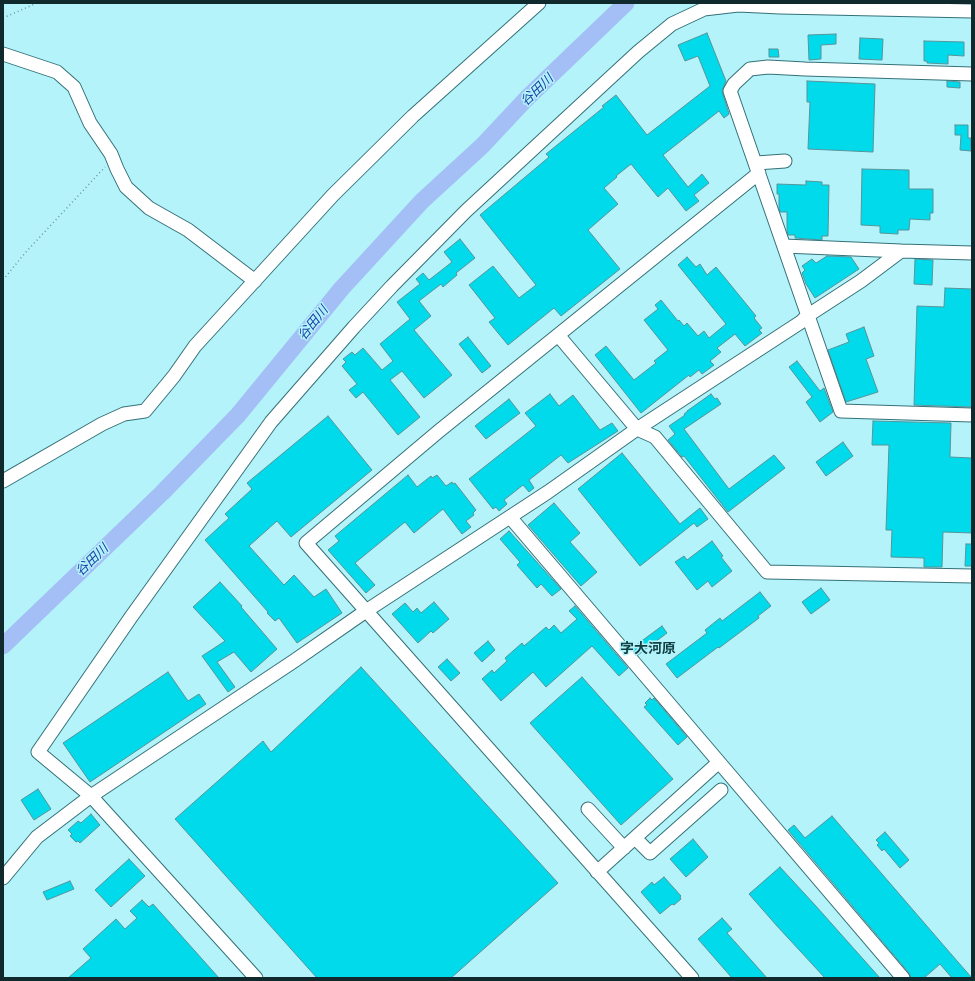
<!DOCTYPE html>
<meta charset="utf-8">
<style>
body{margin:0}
#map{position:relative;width:975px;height:981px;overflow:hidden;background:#b4f3fa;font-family:"Golos Text",sans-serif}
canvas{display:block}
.frame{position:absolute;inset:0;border:4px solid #10292c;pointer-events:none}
</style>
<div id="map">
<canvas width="975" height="981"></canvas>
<div class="frame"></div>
</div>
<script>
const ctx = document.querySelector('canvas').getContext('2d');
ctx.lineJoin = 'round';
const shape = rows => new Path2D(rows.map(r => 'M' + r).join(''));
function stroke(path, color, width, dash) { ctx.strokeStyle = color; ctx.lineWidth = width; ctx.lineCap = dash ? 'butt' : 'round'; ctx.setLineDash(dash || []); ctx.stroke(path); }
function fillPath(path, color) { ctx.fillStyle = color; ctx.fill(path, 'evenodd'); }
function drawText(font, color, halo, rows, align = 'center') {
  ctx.font = font + ' "Golos Text","Noto Sans JP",sans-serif'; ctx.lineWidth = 3; ctx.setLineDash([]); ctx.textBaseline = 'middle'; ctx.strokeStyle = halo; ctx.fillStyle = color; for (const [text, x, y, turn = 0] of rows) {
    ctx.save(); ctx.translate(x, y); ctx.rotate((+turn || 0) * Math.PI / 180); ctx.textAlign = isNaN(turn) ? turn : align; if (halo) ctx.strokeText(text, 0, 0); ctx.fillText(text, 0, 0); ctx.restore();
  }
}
stroke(shape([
 [3,646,162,493,238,415,342,288,422,201,482,146,527,98,626,3]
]), '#a4bff5', 17);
const building = shape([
 [707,33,726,81,722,91,729,114,724,118,719,111,663,155,688,187,702,174,709,183,694,195,699,201,686,211,668,188,658,197,631,164,616,176,617,177,604,188,618,204,588,230,620,269,561,316,554,308,508,345,489,322,495,318,469,285,493,266,519,298,536,285,480,215,549,157,546,154,604,107,602,106,616,95,647,135,710,86,698,56,685,61,678,45,707,33],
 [836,34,836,44,821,45,821,59,809,60,808,35,836,34],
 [860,38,883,39,882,60,859,59,860,38],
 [924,41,964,42,964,56,948,55,948,64,927,63,927,61,924,61,924,41],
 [769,49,778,49,779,57,769,57,769,49],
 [807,81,875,84,873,152,808,149,810,102,807,102,807,81],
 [947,81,960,82,960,88,947,87,947,81],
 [955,125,968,125,968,138,971,138,971,151,960,150,961,135,955,135,955,125],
 [862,169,909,170,909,189,933,189,933,213,930,213,930,220,910,219,909,230,898,230,898,234,880,233,880,226,861,225,862,169],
 [806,181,822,182,822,185,829,185,828,236,822,236,822,240,795,238,795,235,788,235,787,230,787,212,780,212,779,208,779,194,777,194,777,184,806,185,806,181],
 [460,239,475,258,456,273,457,275,443,287,441,284,419,301,431,316,414,330,452,375,424,398,402,371,390,380,420,417,398,435,363,392,356,398,349,390,357,384,342,366,346,362,343,359,352,352,355,355,363,348,382,370,393,361,380,344,410,319,397,302,420,284,416,279,423,273,429,280,452,262,444,252,460,239],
 [827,256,851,257,859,269,815,298,806,284,802,273,805,270,802,266,812,259,816,263,827,256],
 [687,257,696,267,700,264,707,275,716,267,756,316,754,318,762,328,759,330,762,333,745,346,735,334,717,348,721,352,710,361,714,365,702,374,699,370,690,377,689,375,641,413,595,355,606,346,634,380,656,363,654,361,668,350,644,320,658,309,655,305,661,300,678,321,679,320,684,326,687,323,698,336,704,331,709,338,726,324,678,265,687,257],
 [915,259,933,260,932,285,914,284,915,259],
 [945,288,972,289,972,407,914,405,917,306,944,307,945,288],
 [864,327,874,356,866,359,878,392,846,402,828,350,849,342,846,334,864,327],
 [468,337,491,366,482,373,459,344,468,337],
 [797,361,820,391,824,388,833,412,820,422,806,402,812,397,789,367,797,361],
 [550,394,559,406,573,395,600,430,612,423,618,431,568,463,561,455,529,480,534,488,529,492,523,485,504,500,507,504,499,511,496,507,493,509,469,479,536,426,525,413,550,394],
 [711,394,715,399,717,398,721,404,684,429,729,489,774,455,785,468,728,512,684,456,682,457,668,440,675,434,669,426,685,415,684,414,687,412,687,411,711,394],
 [509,399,520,413,486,439,475,426,509,399],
 [328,416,372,470,291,537,277,521,249,546,284,585,294,575,314,597,326,589,342,613,297,643,279,618,275,621,267,613,268,612,205,540,229,518,225,514,252,489,247,483,328,416],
 [873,421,951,423,950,457,972,458,972,533,943,532,942,567,924,567,924,558,891,557,892,530,886,530,889,445,872,445,873,421],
 [843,442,853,456,826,476,816,462,843,442],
 [622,453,680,524,700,508,708,519,697,527,694,523,640,566,578,489,622,453],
 [408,475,417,487,431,476,432,478,437,475,446,486,452,482,453,484,455,483,476,510,473,513,474,515,466,521,471,527,462,534,443,509,414,533,405,522,355,563,375,585,366,593,328,550,339,541,335,536,408,475],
 [554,503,580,533,570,542,597,572,581,586,528,525,554,503],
 [509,531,561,589,552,596,541,584,537,588,517,565,520,562,500,539,509,531],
 [712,541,723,556,721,557,732,571,712,587,708,581,697,590,675,562,684,556,687,560,712,541],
 [966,544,972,544,972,566,965,566,966,544],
 [220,582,242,606,241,607,277,649,251,672,234,652,217,662,235,687,228,692,202,656,225,641,193,607,220,582],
 [821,588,830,600,811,614,802,602,821,588],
 [760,592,771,606,758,616,759,618,719,648,718,647,677,678,666,664,707,633,705,630,720,618,722,621,760,592],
 [434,602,449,619,433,633,431,631,418,643,392,614,405,603,413,612,417,608,421,613,434,602],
 [575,606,628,668,619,676,592,646,546,687,533,672,501,701,482,679,492,670,494,673,507,661,505,658,522,643,524,646,546,627,549,630,554,625,561,633,577,619,569,611,575,606],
 [662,626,667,633,638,655,632,648,662,626],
 [488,641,495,650,482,662,474,653,488,641],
 [447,659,460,673,451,681,438,667,447,659],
 [361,667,558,883,451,978,317,978,175,819,263,741,271,752,361,667],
 [168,672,188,701,199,694,206,704,90,782,63,743,168,672],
 [582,677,673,779,621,825,530,723,582,677],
 [650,698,652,700,654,698,687,737,678,745,644,707,647,705,645,703,650,698],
 [38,789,51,809,34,820,21,800,38,789],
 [91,814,100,825,80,843,78,841,76,842,70,836,72,834,68,830,78,821,81,823,91,814],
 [832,816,951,954,972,978,952,978,940,964,924,978,911,978,909,973,788,830,794,825,805,838,832,816],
 [885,832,909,860,900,868,884,849,882,851,877,845,879,843,876,840,885,832],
 [693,839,708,857,686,877,670,859,693,839],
 [129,859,145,876,111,907,95,890,129,859],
 [780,867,815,905,880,978,825,978,777,926,749,894,780,867],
 [664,877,681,896,680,897,681,899,674,905,672,904,660,914,641,892,652,882,654,885,664,877],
 [70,881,74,889,47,900,43,892,70,881],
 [142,900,149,907,153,904,219,978,68,978,91,958,83,949,116,919,125,929,137,918,130,911,142,900],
 [722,918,732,929,727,933,767,978,732,978,698,939,722,918]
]);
fillPath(building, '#00daea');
stroke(building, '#57949a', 1);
const minor = shape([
 [3,54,57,72,74,87,90,123,111,154,117,169,126,187,149,208,188,230,255,281],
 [972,74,805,69,768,67,750,69,734,84,730,91,841,411,972,415],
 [756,163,785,161],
 [784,246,901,251],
 [558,335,637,429,655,437,767,572,972,576],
 [3,481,102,424,124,414,145,411,174,376,195,346,333,195,413,116,539,3],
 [510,517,903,978],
 [588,809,624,848],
 [635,838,650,853,721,790],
 [597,872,719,762],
 [3,878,37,837,91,796,294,661,366,611,548,492,637,429,735,365,801,322,807,316,861,281,901,251,972,253],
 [256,978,91,796,38,752,131,617,271,422,354,327,392,286,466,211,638,52,672,24,704,9,738,5,780,7,972,11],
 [692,978,306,543,439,431,759,173]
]);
stroke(minor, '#347178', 15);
stroke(shape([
 [3,18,37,3],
 [3,280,25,253,105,167]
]), '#68969b', 1.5, [1, 3]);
stroke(minor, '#fff', 13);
drawText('italic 13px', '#1b42a7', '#b4f3fa', [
 ["谷田川",537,90,-44],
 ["谷田川",313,323,-51],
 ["谷田川",92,560,-44]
]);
drawText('bold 14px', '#104045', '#b4f3fa', [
 ["字大河原",648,649]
]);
</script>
